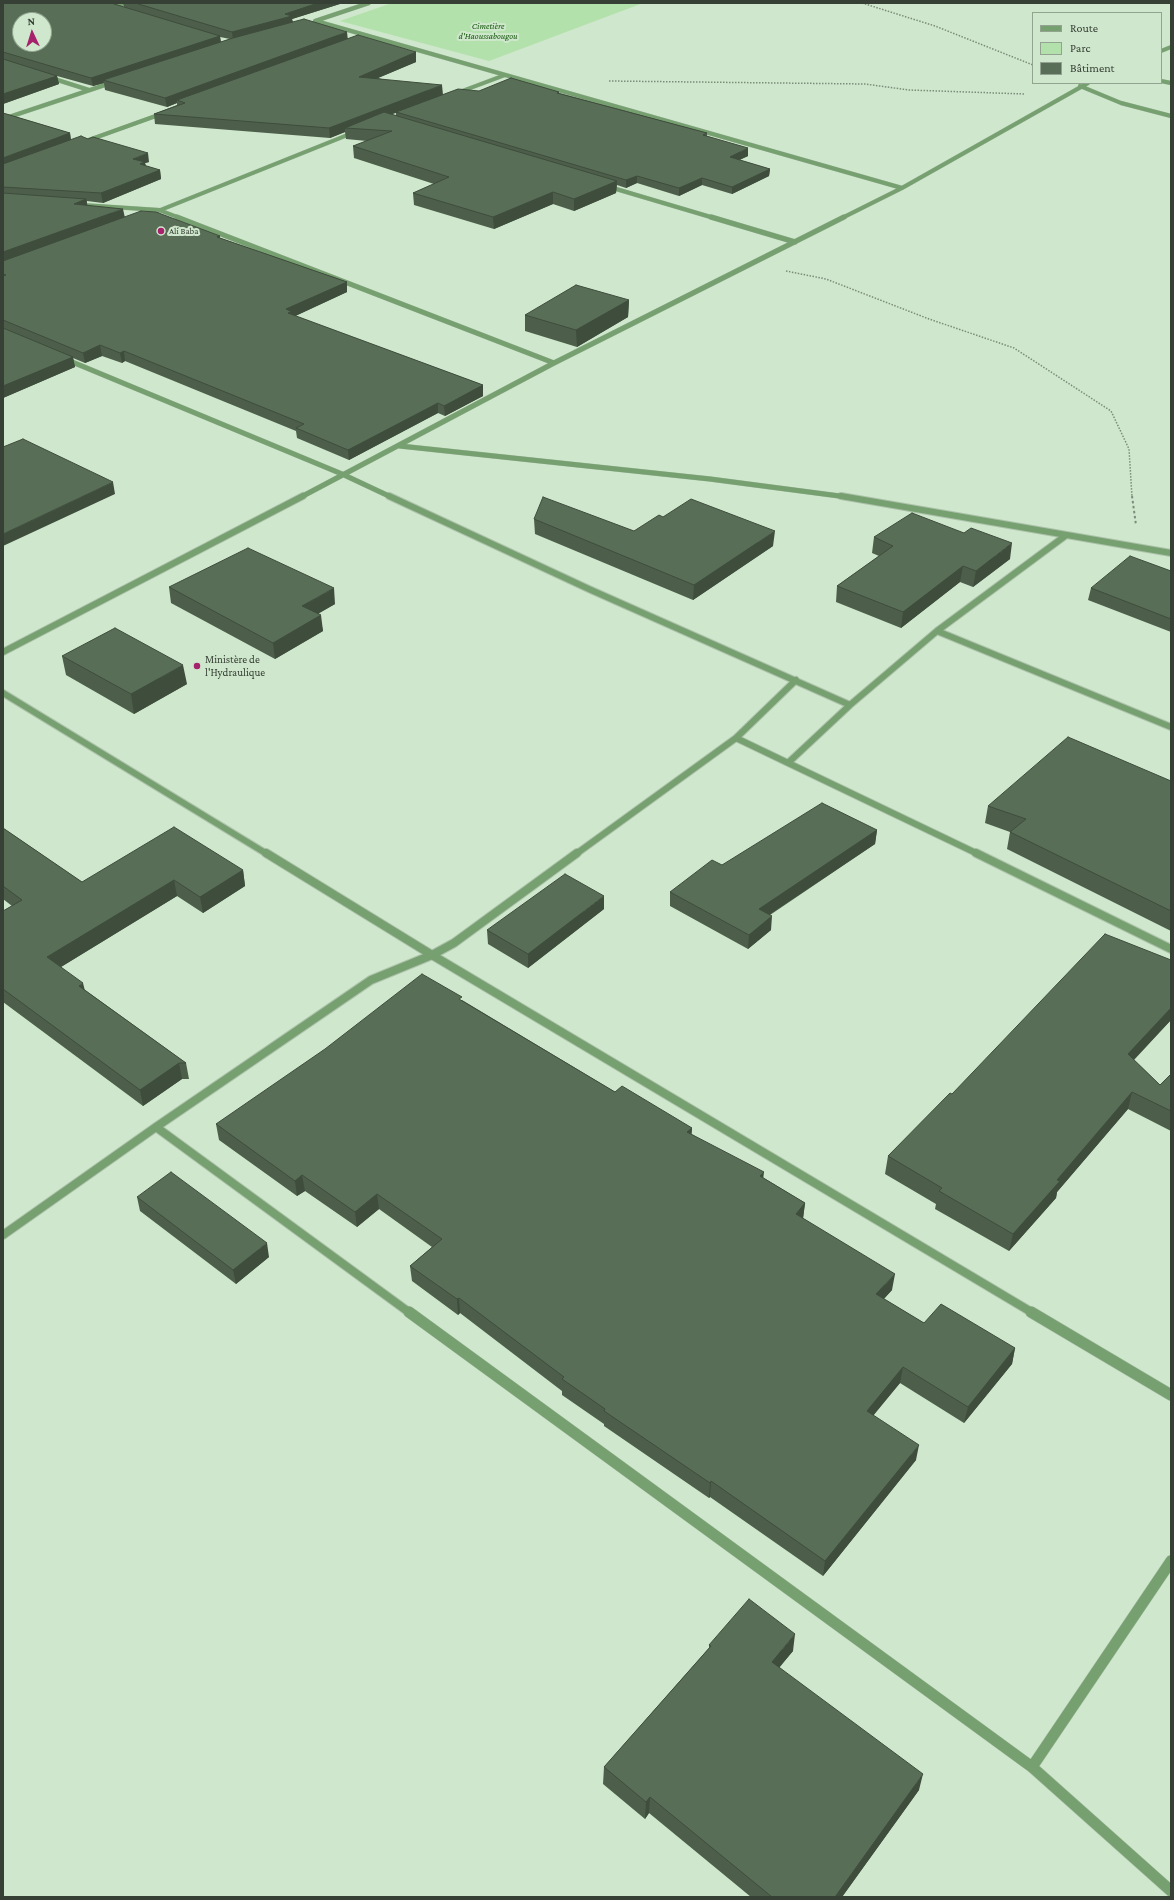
<!DOCTYPE html>
<meta charset="utf-8">
<style>
body{margin:0}
#map{position:relative;width:1174px;height:1900px;overflow:hidden;background:#cfe7cc;font-family:"Crimson Pro",serif}
canvas{display:block}
.frame{position:absolute;inset:0;border:4px solid #364035;pointer-events:none}
.legend{position:absolute;left:1032px;top:12px;width:130px;height:72px;box-sizing:border-box;background:#cfe7cc;border:1px solid #92a490;margin:0;padding:5px 7px;list-style:none;font-size:12px;color:#364035}
.legend li{display:flex;align-items:center;gap:8px;height:20px}
.legend b{width:20px;border:1px solid #92a490}
.north{position:absolute;left:12px;top:12px;width:40px;height:40px;box-sizing:border-box;background:#cfe7cc;border:1px solid #92a490;border-radius:50%;rotate:356deg;font-size:11px;font-weight:700;line-height:16px;text-align:center;color:#364035}
.north::after{content:'';display:block;margin:auto;width:14px;height:18px;background:#a7226d;clip-path:polygon(50% 0,100% 100%,50% 72%,0 100%)}
</style>
<div id="map">
<canvas width="1174" height="1900"></canvas>
<div class="frame"></div>
<ul class="legend">
<li><b style="height:5px;background:#76a070"></b>Route</li>
<li><b style="height:11px;background:#b2e1ab"></b>Parc</li>
<li><b style="height:11px;background:#596e56"></b>Bâtiment</li>
</ul>
<div class="north">N</div>
</div>
<script>
const ctx = document.querySelector('canvas').getContext('2d');
ctx.lineJoin = 'round';
function fillPath(path, color) { ctx.fillStyle = color; ctx.fill(path, 'evenodd'); }
const shape = rows => new Path2D(rows.map(r => 'M' + r).join(''));
function stroke(path, color, width, dash) { ctx.strokeStyle = color; ctx.lineWidth = width; ctx.lineCap = dash ? 'butt' : 'round'; ctx.setLineDash(dash || []); ctx.stroke(path); }
function drawText(font, color, halo, rows, align = 'center') {
  ctx.font = font + ' "Crimson Pro",serif'; ctx.lineWidth = 4; ctx.setLineDash([]); ctx.textBaseline = 'middle'; ctx.strokeStyle = halo; ctx.fillStyle = color; for (const [text, x, y, turn = 0] of rows) {
    ctx.save(); ctx.translate(x, y); ctx.rotate((+turn || 0) * Math.PI / 180); ctx.textAlign = isNaN(turn) ? turn : align; if (halo) ctx.strokeText(text, 0, 0); ctx.fillText(text, 0, 0); ctx.restore();
  }
}
fillPath(shape([
 [392,3,643,3,489,61,340,21]
]), '#b2e1ab');
const minorFar4 = shape([
 [111,7,125,3],
 [315,21,369,3],
 [316,21,902,188],
 [1161,51,1171,47],
 [48,77,89,90],
 [1161,81,1171,83],
 [1080,86,1121,103,1171,116],
 [457,93,505,75],
 [3,119,114,82],
 [86,141,164,113],
 [606,186,714,218],
 [82,205,159,210,180,218],
 [158,211,355,132],
 [842,218,902,188,1088,83]
]);
const minorFar3 = shape([
 [177,217,554,363],
 [711,217,795,242],
 [65,359,342,474,391,497],
 [400,446,710,479,847,497],
 [301,497,554,363,844,217]
]);
const minorFar2 = shape([
 [389,496,591,590,850,705],
 [841,496,1171,553],
 [937,631,1171,727],
 [3,652,303,496],
 [3,693,267,854],
 [736,738,978,854],
 [789,762,850,705,937,631,1065,536],
 [576,854,736,738,796,680]
]);
const minorFar1 = shape([
 [266,853,432,955,1033,1313],
 [976,853,1171,949],
 [156,1127,410,1313],
 [3,1235,156,1127,371,980,432,955,454,943,577,853]
]);
const minor = shape([
 [409,1312,1032,1767,1171,1891],
 [1031,1312,1171,1395],
 [1032,1767,1171,1561]
]);
stroke(minorFar4, '#adc2ab', 4.5);
stroke(minorFar3, '#adc2ab', 5.5);
stroke(minorFar2, '#adc2ab', 8);
stroke(minorFar1, '#adc2ab', 10);
stroke(minor, '#adc2ab', 12);
stroke(shape([
 [862,3,935,26,1033,65],
 [609,81,865,84,909,90,1025,94],
 [786,271,826,279,929,319,1014,348,1111,411,1129,449,1132,497]
]), '#7c8c7a', 1.5, [1.5, 1.5]);
stroke(shape([
 [1132,496,1136,525]
]), '#7c8c7a', 2, [2.5, 2.5]);
stroke(minorFar4, '#76a070', 4);
stroke(minorFar3, '#76a070', 5);
stroke(minorFar2, '#76a070', 6);
stroke(minorFar1, '#76a070', 8);
stroke(minor, '#76a070', 11);
fillPath(shape([
 [3,3,113,3,112,3,124,7,123,3,343,3,292,19,293,22,347,38,416,52,416,62,378,78,443,95,479,91,559,92,559,93,707,133,707,136,748,156,739,160,770,169,769,176,732,194,702,185,679,196,637,183,626,188,617,185,616,193,574,211,553,204,494,229,414,205,413,193,434,184,354,158,353,146,367,141,346,139,345,132,330,138,155,124,154,114,177,105,177,103,167,107,105,90,104,83,93,86,57,76,59,84,3,104],
 [220,37,230,39,221,42],
 [396,113,396,116,391,114],
 [3,113,70,133,71,140,149,162,145,163,146,166,160,170,161,179,103,203,87,201,87,205,124,217,220,236,220,238,347,282,347,292,295,316,483,385,483,396,445,416,438,413,349,460,297,438,296,431,125,361,122,363,102,356,85,363,73,358,75,367,3,398],
 [629,300,628,317,577,347,525,331,525,315],
 [663,517,773,546,693,600,535,534,534,519,634,531],
 [874,537,1010,559,973,587,960,582,901,628,836,602,837,586,879,556,872,553],
 [1171,571,1171,632,1088,600,1091,588],
 [169,587,335,604,319,613,323,631,275,659,171,603],
 [62,656,187,684,134,714,66,675],
 [1171,781,1171,931,1007,849,1010,832,985,823,988,806],
 [3,828,82,882,243,870,245,886,203,913,177,896,61,967,85,990,186,1063,189,1079,182,1079,143,1106,3,1002,3,911,12,906,3,899],
 [877,830,875,844,770,915,771,930,748,949,670,906,670,892,722,865],
 [604,909,528,968,488,944,487,930],
 [1171,960,1171,1020,1134,1060,1160,1085,1171,1074,1171,1131,1128,1109,1057,1192,1056,1198,1009,1251,935,1209,936,1204,885,1174,888,1156,952,1094],
 [462,1000,615,1092,692,1128,691,1134,805,1203,803,1218,892,1290,884,1299,924,1323,1015,1348,1012,1364,964,1423,900,1383,873,1415,916,1460,823,1576,710,1497,709,1498,604,1426,604,1424,562,1395,562,1391,460,1313,458,1315,412,1281,410,1266,432,1247,379,1209,357,1227,305,1191,297,1196,219,1140,216,1124],
 [137,1197,269,1257,236,1284,140,1211],
 [709,1645,793,1651,779,1667,919,1790,842,1897,751,1897,649,1813,645,1819,603,1784,604,1767,709,1648]
]), '#4d5f4a');
fillPath(shape([
 [318,3,343,3,292,19,293,24,233,40,232,32,285,14],
 [347,32,348,41,177,100,177,103,167,107,165,98],
 [220,36,221,44,103,80,104,83,93,86,91,78],
 [416,52,416,62,359,86,359,77],
 [57,76,59,84,3,104,3,94],
 [442,85,443,95,355,128,345,128,345,132,330,138,329,128],
 [70,133,71,142,3,167,3,158],
 [748,148,748,156,729,165,730,157],
 [148,153,149,162,145,163,147,171,133,159],
 [770,169,769,176,732,194,732,187],
 [160,170,161,179,103,203,101,193],
 [637,176,637,183,626,188,626,180],
 [702,178,702,185,679,196,679,188],
 [617,181,616,193,574,211,574,199],
 [553,192,553,204,494,229,493,217],
 [86,199,88,208,74,204],
 [123,209,125,218,3,263,3,252],
 [347,282,347,292,289,319,286,309],
 [629,300,628,317,577,347,576,330],
 [100,345,102,356,85,363,83,353],
 [124,351,125,361,122,363,120,353],
 [73,357,75,367,3,398,3,386],
 [483,385,483,396,445,416,444,406],
 [438,403,438,413,349,460,348,450],
 [113,482,115,494,3,546,3,534],
 [775,531,773,546,693,600,694,585],
 [1012,543,1010,559,973,587,976,571],
 [963,566,960,582,901,628,903,612],
 [334,588,335,604,304,622,302,606],
 [321,615,323,631,275,659,273,643],
 [183,665,187,684,134,714,131,694],
 [877,830,875,844,758,922,759,909],
 [243,870,245,886,203,913,200,897],
 [174,880,177,896,51,973,47,957],
 [604,896,604,909,528,968,528,954],
 [772,916,771,930,748,949,749,935],
 [83,983,87,999,79,986],
 [1171,1008,1171,1020,1123,1071,1128,1054],
 [179,1063,182,1079,143,1106,140,1090],
 [1132,1092,1128,1109,1057,1192,1056,1198,1009,1251,1013,1234,1057,1180],
 [692,1128,691,1144,687,1132],
 [764,1172,762,1188,760,1176],
 [302,1175,305,1191,297,1196,295,1181],
 [377,1194,379,1209,357,1227,355,1212],
 [805,1203,803,1219,796,1214],
 [267,1243,269,1257,236,1284,233,1270],
 [895,1274,892,1290,873,1310,876,1294],
 [459,1298,460,1313,458,1315,457,1299],
 [1015,1348,1012,1364,964,1423,968,1407],
 [903,1367,900,1383,864,1427,867,1411],
 [919,1445,916,1460,823,1576,825,1561],
 [711,1481,710,1497,709,1498,710,1483],
 [795,1634,793,1651,770,1679,772,1662],
 [923,1774,919,1790,842,1897,835,1897],
 [650,1797,649,1813,645,1819,646,1802]
]), '#3e4d3c');
const building = shape([
 [3,3,111,3,220,36,91,78,3,52,3,3],
 [20,20,44,20,44,44,20,44,20,20],
 [135,3,318,3,285,14,292,16,232,32,135,3],
 [304,19,347,32,165,98,103,80,233,38,304,19],
 [358,35,416,52,359,77,442,85,329,128,154,114,185,103,177,100,358,35],
 [3,59,57,76,3,94,3,59],
 [511,78,559,92,557,93,707,133,703,135,748,148,730,157,770,169,732,187,702,178,679,188,637,176,626,180,396,112,458,89,479,91,511,78],
 [384,112,617,181,574,199,553,192,493,217,413,193,449,177,353,146,392,131,345,128,384,112],
 [3,113,70,133,3,158,3,113],
 [81,136,88,139,93,137,148,153,133,159,145,162,140,164,160,170,101,193,3,187,3,164,81,136],
 [3,193,86,199,74,204,123,209,3,252,3,193],
 [141,211,156,212,220,236,217,237,347,282,286,309,292,312,288,313,483,385,444,406,438,403,348,450,296,428,304,424,124,351,120,353,100,345,83,353,3,320,3,276,6,275,3,274,3,261,141,211],
 [576,285,629,300,576,330,525,315,576,285],
 [3,328,73,357,3,386,3,328],
 [23,439,113,482,3,534,3,447,23,439],
 [543,497,634,531,659,515,663,517,691,499,775,531,694,585,534,519,543,497],
 [912,513,964,533,971,528,1012,543,976,571,963,566,903,612,837,586,893,546,874,537,912,513],
 [248,548,334,588,302,606,321,615,273,643,169,587,248,548],
 [1130,556,1171,571,1171,619,1091,588,1130,556],
 [115,628,183,665,131,694,62,656,115,628],
 [1068,737,1171,781,1171,911,1010,832,1026,819,988,806,1068,737],
 [822,803,877,830,759,909,772,916,749,935,670,892,712,860,722,865,822,803],
 [174,827,243,870,200,897,174,880,47,957,83,983,79,986,186,1063,179,1063,140,1090,3,989,3,911,22,900,3,886,3,828,82,882,174,827],
 [565,874,604,896,528,954,487,930,565,874],
 [1105,934,1171,960,1171,1008,1128,1054,1160,1085,1171,1074,1171,1111,1132,1092,1057,1180,1060,1181,1013,1234,939,1191,942,1188,888,1156,950,1093,952,1094,1105,934],
 [422,974,462,997,459,999,615,1092,622,1086,692,1128,687,1132,764,1172,760,1176,805,1203,796,1214,895,1274,876,1294,924,1323,941,1304,1015,1348,968,1407,903,1367,867,1411,919,1445,825,1561,711,1481,710,1483,604,1411,605,1409,562,1379,564,1377,459,1298,457,1299,410,1266,442,1239,377,1194,355,1212,302,1175,295,1181,216,1124,325,1049,422,974],
 [171,1172,267,1243,233,1270,137,1197,171,1172],
 [749,1599,795,1634,772,1662,923,1774,835,1897,772,1897,650,1797,646,1802,604,1767,711,1646,709,1645,749,1599]
]);
fillPath(building, '#596e56');
stroke(building, '#3e4d3c', 1);
for (const [x, y, r, color] of [
 [161,231,4,"#a7226d"],
 [197,666,4,"#a7226d"]
]) { const dot = new Path2D(); dot.arc(x, y, r, 0, 2 * Math.PI); ctx.fillStyle = color; ctx.fill(dot); stroke(dot, '#cfe7cc', 1.5); }
drawText('italic 9px', '#13560a', '#cfe7cc', [
 ["Cimetière",488,26],
 ["d'Haoussabougou",488,36]
]);
drawText('9px', '#364035', '#cfe7cc', [
 ["Ali Baba",169,231]
], 'left');
drawText('11px', '#364035', '#cfe7cc', [
 ["Ministère de",205,660],
 ["l'Hydraulique",205,673]
], 'left');
</script>
